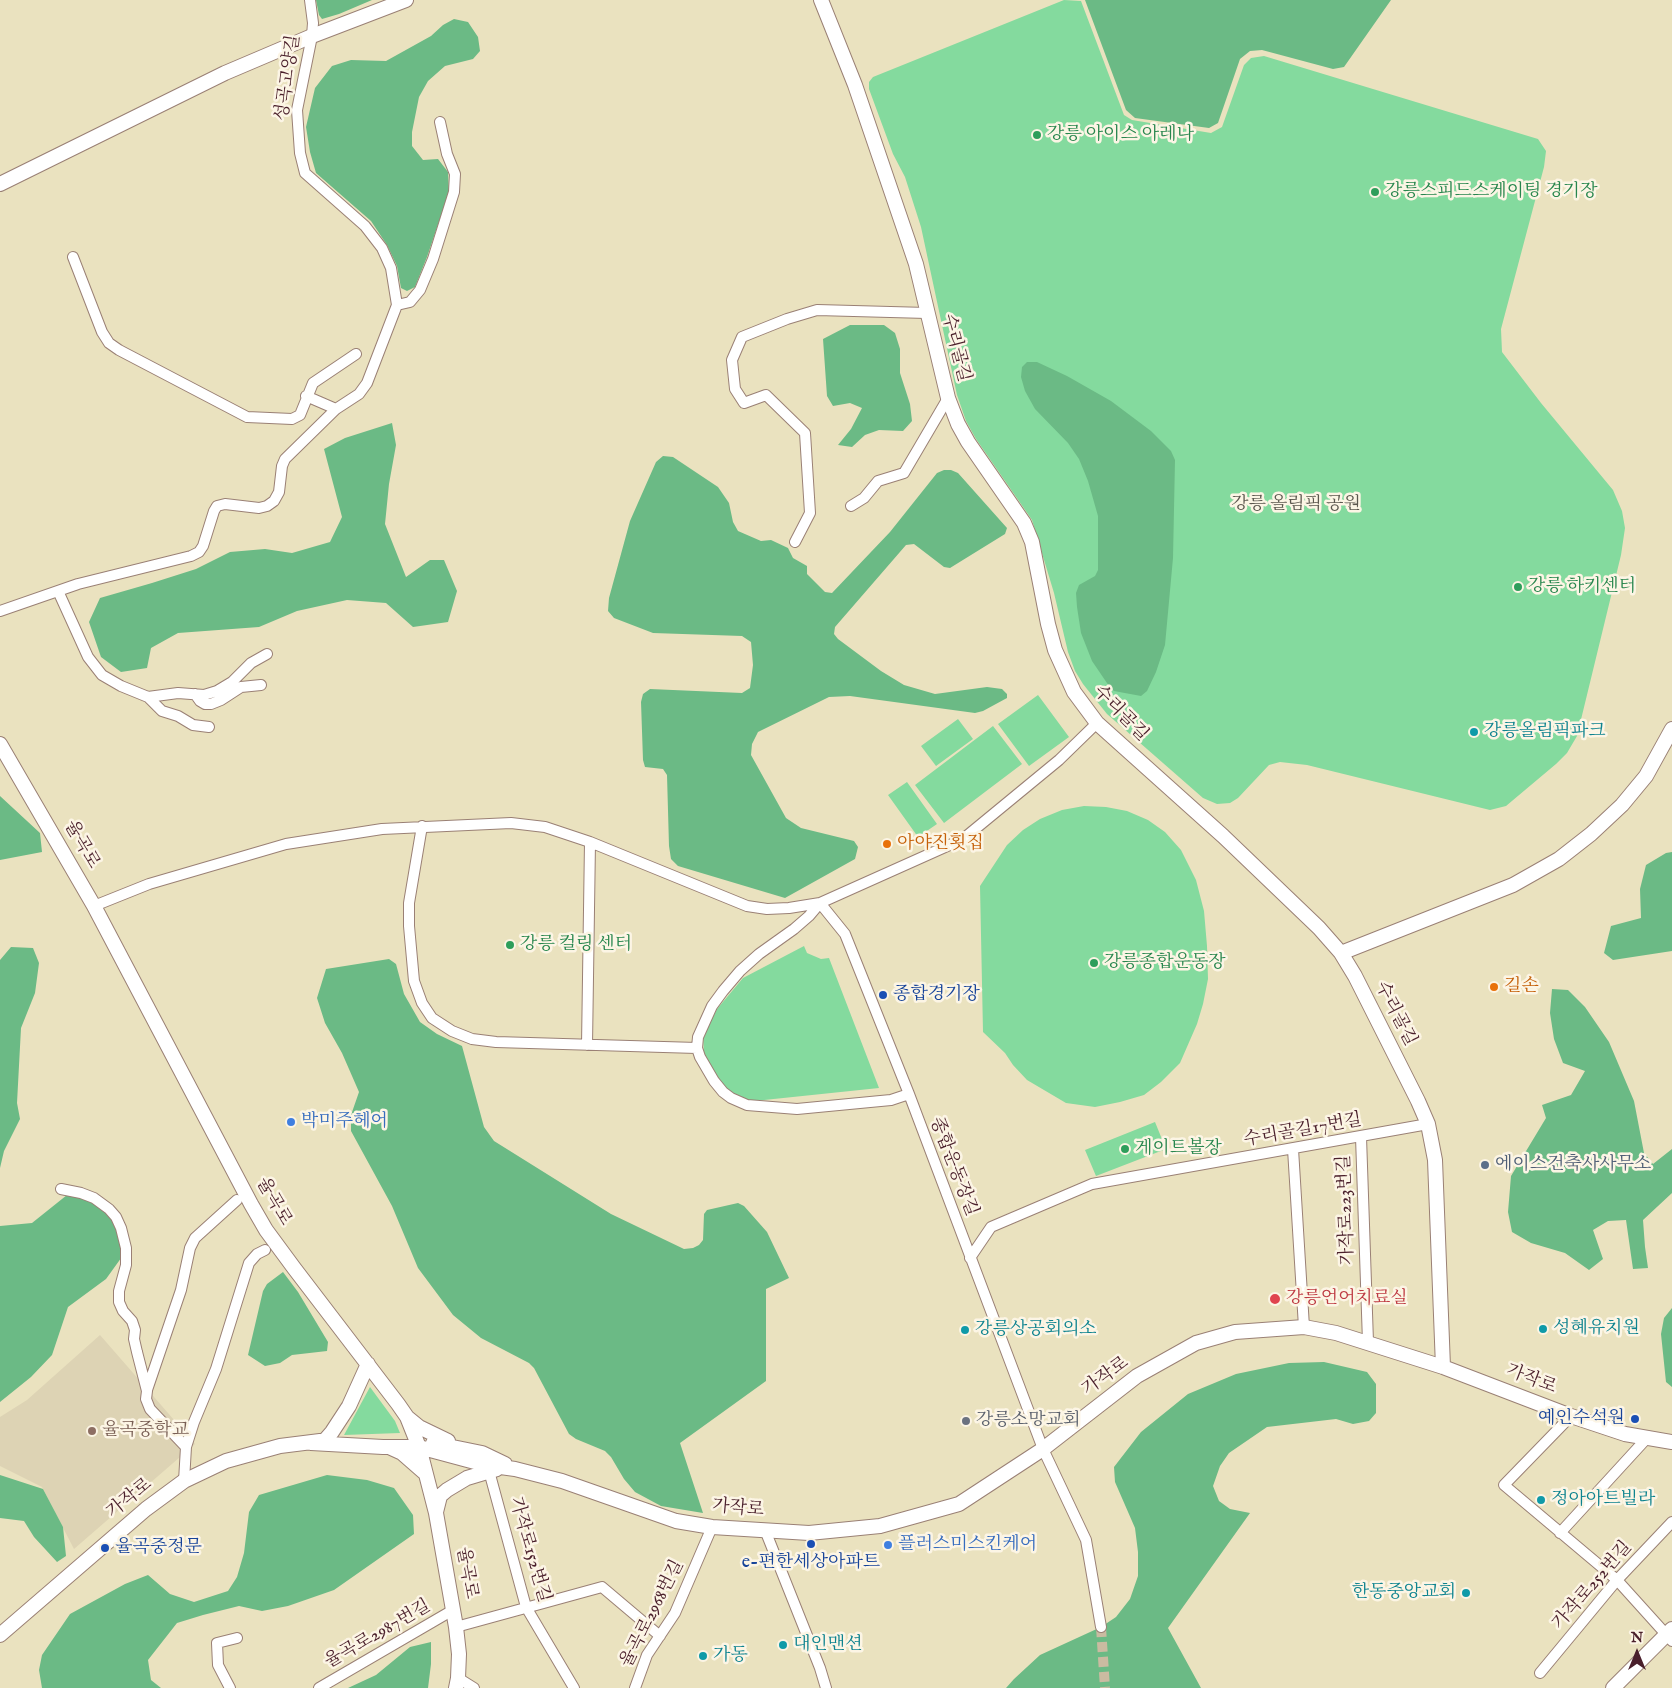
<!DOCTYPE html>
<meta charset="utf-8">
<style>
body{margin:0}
#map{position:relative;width:1672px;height:1688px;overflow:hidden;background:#eae2bf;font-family:"IM FELL English",serif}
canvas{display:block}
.north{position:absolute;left:1612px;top:1628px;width:50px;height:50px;-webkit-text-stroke:4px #fcf5e5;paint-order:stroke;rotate:0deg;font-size:14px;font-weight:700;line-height:20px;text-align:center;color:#4a1f2b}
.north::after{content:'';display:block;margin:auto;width:18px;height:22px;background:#4a1f2b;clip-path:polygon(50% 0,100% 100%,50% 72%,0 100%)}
</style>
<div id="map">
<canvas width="1672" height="1688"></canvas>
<div class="north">N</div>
</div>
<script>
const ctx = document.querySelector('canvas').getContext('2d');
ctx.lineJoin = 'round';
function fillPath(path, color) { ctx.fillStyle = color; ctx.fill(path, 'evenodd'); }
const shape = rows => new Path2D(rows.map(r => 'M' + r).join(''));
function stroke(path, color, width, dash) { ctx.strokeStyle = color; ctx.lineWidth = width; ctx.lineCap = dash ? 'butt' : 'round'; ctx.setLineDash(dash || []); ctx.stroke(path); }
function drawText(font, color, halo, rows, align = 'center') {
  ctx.font = font + ' "IM FELL English","Noto Serif KR",serif'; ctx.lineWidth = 5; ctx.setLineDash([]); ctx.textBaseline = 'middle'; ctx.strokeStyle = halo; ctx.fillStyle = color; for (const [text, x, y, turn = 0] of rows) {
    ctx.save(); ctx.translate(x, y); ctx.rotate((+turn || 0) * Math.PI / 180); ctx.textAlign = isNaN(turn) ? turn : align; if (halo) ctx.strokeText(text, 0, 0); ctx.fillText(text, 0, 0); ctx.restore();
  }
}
fillPath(shape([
 [100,1335,195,1444,74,1549,42,1487,0,1466,0,1417,27,1400]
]), '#ddd3b4');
fillPath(shape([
 [1064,0,1081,1,1124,115,1132,120,1211,133,1222,127,1244,65,1251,58,1264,56,1538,139,1546,151,1544,167,1501,329,1502,352,1541,403,1613,490,1622,511,1625,528,1621,555,1577,736,1567,753,1556,764,1506,806,1490,810,1307,765,1280,762,1269,765,1238,798,1230,803,1217,804,1203,798,1107,714,1083,684,1075,671,1068,652,1054,593,1032,520,976,439,966,421,957,395,921,227,905,177,893,154,869,89,869,82,873,77],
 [1038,695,1069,737,1029,766,998,724],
 [958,719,973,739,936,766,921,746],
 [993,726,1022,764,944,823,915,785],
 [907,782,937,824,918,837,888,795],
 [1084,806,1106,807,1127,811,1148,820,1165,832,1181,850,1196,880,1204,911,1207,946,1208,979,1203,1004,1197,1024,1180,1063,1161,1082,1144,1095,1120,1102,1095,1107,1066,1103,1027,1080,1013,1065,1005,1053,983,1032,980,886,1007,845,1023,830,1040,819,1062,810],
 [804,946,807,953,821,959,829,958,879,1088,745,1102,726,1088,710,1070,704,1053,703,1036,717,1009,743,978],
 [1155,1122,1166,1149,1096,1176,1085,1150],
 [370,1387,395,1421,400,1433,344,1435]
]), '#84da9e');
fillPath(shape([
 [316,0,372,0,339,14,322,19,319,15],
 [1085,0,1391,0,1344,67,1333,69,1262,50,1250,51,1240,59,1218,123,1209,128,1135,118,1126,110],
 [454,19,468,22,478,37,480,51,473,59,445,66,428,81,419,97,412,132,412,146,423,160,438,159,448,172,449,192,427,257,415,287,407,291,401,288,397,266,387,245,371,221,316,173,310,152,306,127,315,88,332,66,351,60,386,61,431,36,443,25],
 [850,325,884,325,895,333,900,349,900,373,910,404,912,421,903,431,879,430,865,435,852,447,838,445,851,429,862,408,850,403,833,406,827,396,823,339],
 [1027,362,1037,362,1067,376,1111,401,1151,431,1171,451,1175,460,1173,558,1165,645,1156,672,1147,691,1141,696,1114,691,1109,686,1092,661,1081,633,1077,607,1076,593,1079,585,1095,576,1098,570,1098,516,1088,481,1079,459,1068,443,1035,409,1025,391,1021,377,1022,367],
 [392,423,396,445,389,484,385,524,406,577,430,560,444,560,457,591,448,622,413,627,386,603,347,600,297,611,259,627,178,633,151,648,147,668,121,672,101,657,89,622,100,598,152,583,196,569,230,552,265,549,292,553,330,542,342,517,324,449,345,438],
 [663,456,673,457,718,487,729,503,733,522,738,531,761,541,771,540,788,548,793,558,807,566,807,574,825,592,832,593,890,532,937,473,944,470,951,470,958,473,1007,528,1005,534,950,568,944,567,914,544,906,545,835,627,834,634,838,639,881,671,904,685,935,694,987,687,1002,689,1007,694,1007,698,983,711,975,713,850,696,829,697,758,732,752,744,751,755,786,818,801,828,854,841,858,847,855,859,785,898,678,866,671,859,669,846,667,775,663,769,645,767,643,760,641,702,643,694,650,689,742,693,750,688,753,665,751,642,742,636,653,633,614,618,608,611,609,598,630,521,656,462],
 [0,796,40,833,42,852,0,860],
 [1672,852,1672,951,1613,960,1604,953,1611,926,1641,918,1640,889,1646,865,1666,853],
 [11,947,33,948,39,963,35,993,21,1028,17,1103,20,1119,4,1151,0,1168,0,960],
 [389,959,396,964,404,994,420,1022,437,1034,462,1046,484,1127,494,1141,611,1214,684,1249,693,1248,699,1245,703,1240,704,1214,707,1210,738,1203,744,1206,767,1232,789,1278,766,1289,766,1381,680,1443,703,1513,661,1506,635,1492,624,1479,611,1457,605,1451,576,1439,569,1434,534,1368,529,1363,481,1338,453,1315,418,1268,392,1206,351,1131,351,1115,359,1092,342,1053,325,1023,317,998,326,969],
 [1552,989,1568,990,1585,1007,1609,1042,1634,1101,1644,1153,1653,1164,1672,1149,1672,1193,1643,1220,1645,1247,1648,1268,1633,1269,1626,1220,1608,1221,1593,1230,1603,1259,1589,1270,1565,1253,1531,1243,1512,1232,1508,1212,1511,1176,1546,1118,1542,1105,1571,1095,1585,1071,1563,1063,1554,1039,1550,1013],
 [67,1195,99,1198,122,1220,124,1254,106,1279,68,1307,52,1355,31,1377,0,1402,0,1226,32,1223],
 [283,1272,298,1292,328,1342,327,1351,292,1355,280,1363,265,1366,248,1355,263,1291,267,1284],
 [1672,1308,1672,1387,1666,1382,1661,1334,1664,1318],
 [1324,1362,1367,1372,1376,1384,1376,1413,1369,1421,1353,1424,1336,1419,1267,1427,1229,1453,1220,1466,1213,1486,1219,1501,1230,1509,1250,1513,1168,1628,1201,1688,1006,1688,1014,1679,1040,1655,1101,1627,1116,1617,1130,1599,1138,1576,1138,1552,1135,1528,1115,1482,1114,1467,1141,1432,1188,1394,1236,1374,1289,1363],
 [0,1475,43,1489,63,1527,66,1556,57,1562,34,1537,24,1521,0,1518],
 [327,1475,367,1480,394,1488,413,1515,414,1534,334,1590,288,1606,262,1611,239,1606,203,1615,177,1623,148,1660,151,1680,161,1688,42,1688,39,1670,42,1655,70,1614,125,1584,148,1575,170,1594,194,1602,228,1591,237,1577,244,1553,249,1512,259,1495],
 [431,1642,431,1664,428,1688,348,1688,376,1675,410,1647]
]), '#6bba85');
stroke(shape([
 [1101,1627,1105,1688]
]), '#cabba1', 10, [10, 5]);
const street = shape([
 [310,0,313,23,312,36,297,110,300,153,305,173,365,226,382,248,391,268,397,305],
 [73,257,102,332,109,343,119,350,247,417,292,419,300,415,313,383,356,354],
 [306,396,336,409],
 [851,506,864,498,878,481,904,473,948,398],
 [795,542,810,513,805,433,766,395,744,403,735,389,732,360,742,337,787,319,817,310,927,313],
 [58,591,88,657,102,675,121,686,148,697,178,693,204,695,217,691,232,682,251,663,267,654],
 [0,611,78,584,191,556,199,552,203,546,214,511,217,506,225,504,259,508,267,506,274,501,279,492,282,466,285,459,336,409,359,394,367,383,397,305,410,302,420,290,433,259,454,192,455,174,447,154,440,122],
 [195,694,200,701,205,704,211,704,221,700,241,687,261,685],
 [148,697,162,711,178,716,193,725,209,727],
 [422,826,409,903,409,926,414,981,422,1003,432,1018,452,1031,472,1039,496,1042,697,1048],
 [94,906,149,884,286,844,382,829,511,823,545,827,590,842,747,906,767,909,789,908,820,903,963,839,1059,760,1097,723],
 [587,1045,590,842],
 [909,1094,891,1100,797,1109,747,1105,731,1098,723,1092,714,1081,700,1057,697,1048,698,1037,712,1006,723,991,740,971,759,954,794,929,809,916,820,903,845,934,909,1094,1043,1449,1086,1540,1101,1627],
 [1361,1137,1368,1342],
 [1293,1149,1304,1327],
 [61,1189,81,1193,94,1198,109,1209,116,1217,121,1228,126,1248,126,1265,119,1291,119,1302,123,1311,132,1321,135,1330,134,1339,137,1352,147,1391,146,1399,150,1409,186,1447],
 [970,1258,991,1227,1092,1184,1428,1124],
 [147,1390,181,1290,190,1248,195,1238,237,1200],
 [1571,1416,1504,1485,1617,1580,1672,1641],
 [489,1471,526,1607,574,1688],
 [184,1481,186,1447,194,1422,216,1369,249,1263,257,1254,265,1250],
 [765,1530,820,1668,826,1688],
 [1560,1533,1647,1438],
 [456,1627,602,1587,660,1636],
 [1540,1673,1617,1580,1672,1522],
 [458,1678,474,1688],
 [230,1688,218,1665,217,1643,237,1638],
 [319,1688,453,1610],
 [635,1688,647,1655,675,1613,712,1527]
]);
const secondary = shape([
 [821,0,855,85,916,264,948,398,958,424,968,442,1024,523,1032,542,1048,624,1055,650,1074,692,1097,723,1223,836,1319,928,1341,953,1355,976,1418,1101,1428,1124,1435,1160,1443,1367],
 [0,184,225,73,312,36,406,0],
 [0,744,94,906,251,1204,266,1230,294,1268,398,1404,407,1417,419,1447,436,1513,456,1627,459,1654,458,1678,456,1688],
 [1341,953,1513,885,1559,859,1591,834,1622,805,1646,776,1672,729],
 [408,1418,419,1427,448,1441],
 [325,1440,332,1432,349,1406,368,1364],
 [311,1443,383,1447,419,1447,486,1465,515,1469,562,1481,676,1521,712,1527,809,1533,880,1526,959,1504,1043,1449,1137,1376,1196,1343,1235,1332,1304,1327,1336,1333,1443,1367,1571,1416,1625,1434,1672,1442],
 [433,1443,482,1453,505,1464],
 [391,1448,402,1453,426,1474],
 [436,1512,440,1496,447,1490,467,1478,497,1469],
 [0,1635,146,1509,184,1481,226,1461,280,1446,320,1441],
 [1613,1688,1672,1629]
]);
stroke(street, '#9a8075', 12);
stroke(secondary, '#9a8075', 16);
stroke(street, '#fff', 10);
stroke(secondary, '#fff', 14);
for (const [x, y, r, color] of [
 [1037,135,5,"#2e9e5b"],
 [1375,192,5,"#2e9e5b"],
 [1518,587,5,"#2e9e5b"],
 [1474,732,5,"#0f9aa8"],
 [887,844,5,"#e8710a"],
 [510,945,5,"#2e9e5b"],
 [1094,963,5,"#2e9e5b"],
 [1494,987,5,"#e8710a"],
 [883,995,5,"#1a4fb4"],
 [291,1122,5,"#3f7fe0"],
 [1125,1149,5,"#2e9e5b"],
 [1485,1165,5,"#5c6f8a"],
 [1275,1299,6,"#e0444e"],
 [1543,1329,5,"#0f9aa8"],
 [965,1330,5,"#0f9aa8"],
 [1635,1419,5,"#1a4fb4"],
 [966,1421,5,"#6b7280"],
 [92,1431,5,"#8d6e63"],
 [1541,1500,5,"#0f9aa8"],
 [811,1544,5,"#1a4fb4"],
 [888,1545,5,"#3f7fe0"],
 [105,1548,5,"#1a4fb4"],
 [1466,1593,5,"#0f9aa8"],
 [783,1645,5,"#0f9aa8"],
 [703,1656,5,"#0f9aa8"]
]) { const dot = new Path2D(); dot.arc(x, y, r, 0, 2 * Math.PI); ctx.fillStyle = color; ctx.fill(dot); stroke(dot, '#fcf5e5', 2); }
drawText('18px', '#4a1f2b', '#fcf5e5', [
 ["성곡고양길",289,78,-82],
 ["수리골길",955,348,76],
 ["수리골길",1120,714,46],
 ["율곡로",81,845,60],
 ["수리골길",1395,1014,63],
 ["수리골길17번길",1303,1131,-10],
 ["종합운동장길",953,1167,69],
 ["율곡로",273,1202,60],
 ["가작로223번길",1347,1210,-92],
 ["가작로",1106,1377,-36],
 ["가작로",1531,1380,21],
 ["가작로",130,1499,-39],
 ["가작로",738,1509,5],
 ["가작로152번길",529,1550,74],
 ["율곡로",466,1573,80],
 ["가작로252번길",1593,1586,-49],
 ["율곡로2968번길",653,1614,-63],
 ["율곡로2987번길",378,1635,-30]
]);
drawText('18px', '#27864d', '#fcf5e5', [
 ["강릉 아이스 아레나",1047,135],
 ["강릉스피드스케이팅 경기장",1385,192],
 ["강릉 하키센터",1528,587],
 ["강릉 컬링 센터",520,945],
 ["강릉종합운동장",1104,963],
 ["게이트볼장",1135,1149]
], 'left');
drawText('18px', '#5b574e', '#fcf5e5', [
 ["강릉 올림픽 공원",1296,505]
]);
drawText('18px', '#0d838f', '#fcf5e5', [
 ["강릉올림픽파크",1484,732],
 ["성혜유치원",1553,1329],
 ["강릉상공회의소",975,1330],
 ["정아아트빌라",1551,1500],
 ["한동중앙교회",1456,1593,"right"],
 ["대인맨션",793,1645],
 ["가동",713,1656]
], 'left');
drawText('18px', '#c56008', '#fcf5e5', [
 ["아야진횟집",897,844],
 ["길손",1504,987]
], 'left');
drawText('18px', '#164399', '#fcf5e5', [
 ["종합경기장",893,995],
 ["예인수석원",1625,1419,"right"],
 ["율곡중정문",115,1548],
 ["e-편한세상아파트",811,1563,"center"]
], 'left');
drawText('18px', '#366cbe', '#fcf5e5', [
 ["박미주헤어",301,1122],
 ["플러스미스킨케어",898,1545]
], 'left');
drawText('18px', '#4e5e75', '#fcf5e5', [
 ["에이스건축사사무소",1495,1165]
], 'left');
drawText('18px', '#be3a42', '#fcf5e5', [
 ["강릉언어치료실",1286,1299]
], 'left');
drawText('18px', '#5b616d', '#fcf5e5', [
 ["강릉소망교회",976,1421]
], 'left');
drawText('18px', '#785e54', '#fcf5e5', [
 ["율곡중학교",102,1431]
], 'left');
</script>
